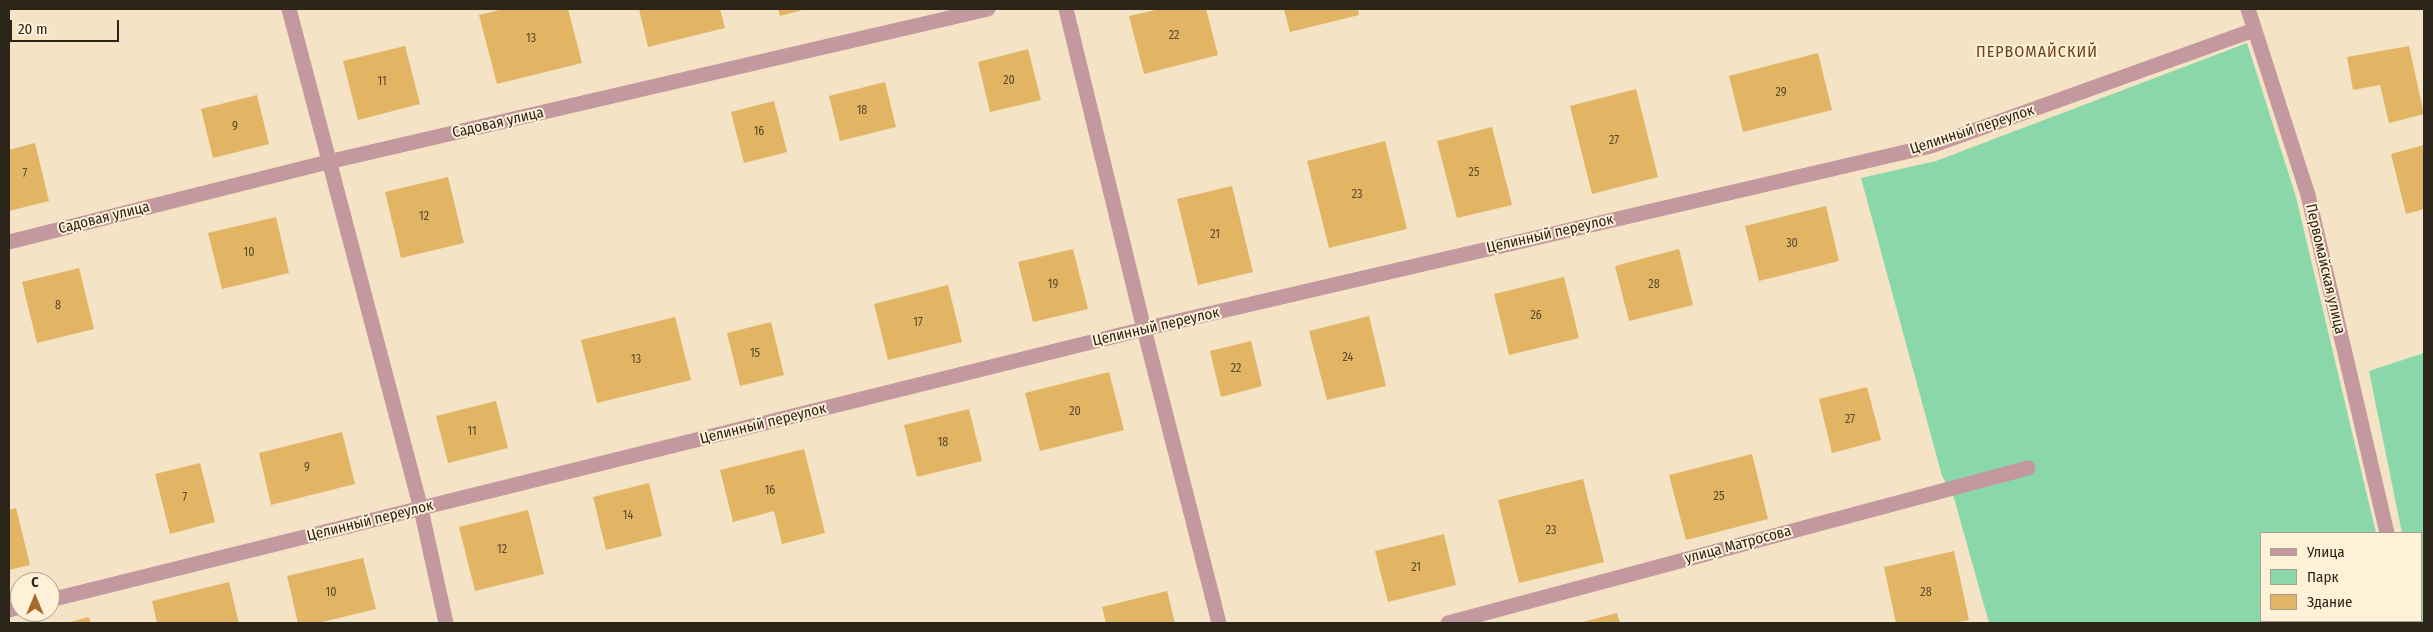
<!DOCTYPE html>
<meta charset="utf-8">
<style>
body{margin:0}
#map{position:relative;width:2433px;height:632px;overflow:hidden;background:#f4e3c4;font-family:"Fira Sans Condensed",sans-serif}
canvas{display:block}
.frame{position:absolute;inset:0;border:10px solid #2b2419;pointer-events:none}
.legend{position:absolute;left:2260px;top:532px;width:162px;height:90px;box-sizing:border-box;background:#fff0d8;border:1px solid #aa9e8c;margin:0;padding:6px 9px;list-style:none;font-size:15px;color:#2b2419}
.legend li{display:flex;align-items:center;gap:10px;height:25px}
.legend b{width:25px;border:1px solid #aa9e8c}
.north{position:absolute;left:10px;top:572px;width:50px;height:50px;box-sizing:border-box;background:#fff0d8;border:1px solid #aa9e8c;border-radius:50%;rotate:0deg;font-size:14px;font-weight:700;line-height:20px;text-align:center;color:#2b2419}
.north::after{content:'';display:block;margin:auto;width:18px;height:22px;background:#a6682d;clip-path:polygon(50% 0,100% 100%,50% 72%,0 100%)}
.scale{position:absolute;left:10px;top:20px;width:109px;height:22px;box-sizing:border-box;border:2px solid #2b2419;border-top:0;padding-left:6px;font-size:15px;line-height:18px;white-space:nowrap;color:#2b2419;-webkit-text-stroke:4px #fff0d8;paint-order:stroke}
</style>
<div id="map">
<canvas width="2433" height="632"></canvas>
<div class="frame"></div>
<ul class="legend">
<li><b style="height:6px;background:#c3999f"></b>Улица</li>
<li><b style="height:14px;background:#8ad7aa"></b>Парк</li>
<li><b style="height:14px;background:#e1b564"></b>Здание</li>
</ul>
<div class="north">С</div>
<div class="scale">20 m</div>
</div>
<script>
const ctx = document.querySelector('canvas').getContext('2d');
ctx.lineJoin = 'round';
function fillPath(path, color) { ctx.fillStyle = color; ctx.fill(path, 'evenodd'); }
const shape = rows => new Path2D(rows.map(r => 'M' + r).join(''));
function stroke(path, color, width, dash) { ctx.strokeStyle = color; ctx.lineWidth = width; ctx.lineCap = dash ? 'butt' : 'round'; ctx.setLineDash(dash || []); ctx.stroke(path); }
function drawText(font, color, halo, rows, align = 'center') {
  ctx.font = font + ' "Fira Sans Condensed",sans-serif'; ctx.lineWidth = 4; ctx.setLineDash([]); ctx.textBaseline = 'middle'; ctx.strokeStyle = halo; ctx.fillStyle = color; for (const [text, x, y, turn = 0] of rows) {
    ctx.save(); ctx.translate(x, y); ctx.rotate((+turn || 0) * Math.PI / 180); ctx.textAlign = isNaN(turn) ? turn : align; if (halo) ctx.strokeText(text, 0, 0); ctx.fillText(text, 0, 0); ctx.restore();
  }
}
fillPath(shape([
 [2247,43,2296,197,2376,533,2262,533,2262,621,2422,621,2422,533,2402,533,2369,371,2424,353,2424,623,1989,623,1954,498,1942,476,1861,178,1936,161]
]), '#8ad7aa');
fillPath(shape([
 [503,9,568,9,582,63,497,84,479,15],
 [639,9,720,9,725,28,648,47],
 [778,9,806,9,780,16],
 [1160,9,1206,9,1218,55,1144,74,1129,16],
 [1284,9,1358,9,1359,15,1290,32],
 [405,46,420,104,358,120,343,61],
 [2409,46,2424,114,2389,123,2380,85,2353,90,2347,57],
 [1028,49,1041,100,990,112,978,62],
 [1818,53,1832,110,1743,132,1729,76],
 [885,82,896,127,840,141,829,96],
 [1636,89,1658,177,1592,194,1570,106],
 [257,95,269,144,213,158,201,109],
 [774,101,787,152,744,163,731,112],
 [1492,127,1512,205,1457,218,1437,141],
 [1385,141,1407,229,1329,248,1307,161],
 [35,143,49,201,9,211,9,150],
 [2424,145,2424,209,2406,214,2391,154],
 [448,177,464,243,401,258,385,192],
 [1232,186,1253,272,1198,285,1177,199],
 [1826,206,1839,261,1759,281,1745,226],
 [276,217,289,273,222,289,208,233],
 [1073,249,1088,309,1033,322,1018,262],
 [1679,249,1693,305,1629,321,1615,266],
 [79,268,94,329,37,343,22,282],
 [1564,277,1579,338,1509,355,1494,294],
 [948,285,962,342,888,360,874,304],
 [1369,316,1386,386,1327,400,1309,331],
 [675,317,691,380,597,403,581,340],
 [771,322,784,375,740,386,727,333],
 [1251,341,1262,386,1221,397,1210,351],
 [1109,372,1124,430,1040,451,1025,393],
 [1867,387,1881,440,1832,453,1819,399],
 [496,401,508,448,448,463,436,416],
 [969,409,982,461,917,477,904,425],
 [342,432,355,484,271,505,259,453],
 [804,449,825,533,782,544,774,511,733,522,720,470],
 [1752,454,1768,519,1686,540,1669,475],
 [200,463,215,522,170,534,155,474],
 [1583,479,1604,562,1519,583,1498,500],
 [649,483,662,536,606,550,593,497],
 [16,508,30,565,9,570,9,510],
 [528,510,544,574,475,591,459,527],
 [1444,534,1456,585,1388,602,1375,551],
 [1954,551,1969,620,1954,623,1896,623,1884,567],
 [363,558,376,609,318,623,298,623,287,576],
 [229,582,239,623,157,623,152,601],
 [1167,591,1175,623,1106,623,1102,607],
 [1617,613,1620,623,1579,623],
 [89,617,91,623,66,623]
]), '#e1b564');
stroke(shape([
 [289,9,421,509,446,623],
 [1066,9,1144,329,1219,623],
 [2248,9,2308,195,2387,533],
 [9,242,328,162,988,9],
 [50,600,1144,329,1931,146,2254,30],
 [9,610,20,607],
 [1448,623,2028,468]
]), '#c3999f', 15);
drawText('12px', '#58482c', null, [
 ["22",1174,36],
 ["13",531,39],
 ["20",1009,81],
 ["11",382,82],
 ["29",1781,93],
 ["18",862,111],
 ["9",235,127],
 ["16",759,132],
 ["27",1614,141],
 ["25",1474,173],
 ["7",25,174],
 ["23",1357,195],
 ["12",424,217],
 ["21",1215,235],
 ["30",1792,244],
 ["10",249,253],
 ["19",1053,285],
 ["28",1654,285],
 ["8",58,306],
 ["26",1536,316],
 ["17",918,323],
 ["15",755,354],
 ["24",1348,358],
 ["13",636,360],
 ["22",1236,369],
 ["20",1075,412],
 ["27",1850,420],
 ["11",472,432],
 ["18",943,443],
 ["9",307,468],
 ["16",770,491],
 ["25",1719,497],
 ["7",185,498],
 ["14",628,516],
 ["23",1551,531],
 ["12",502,550],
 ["21",1416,568],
 ["10",331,593],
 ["28",1926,593]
]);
drawText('15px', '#2b2419', '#fff0d8', [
 ["Садовая улица",498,123,-13],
 ["Целинный переулок",1972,130,-18],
 ["Садовая улица",104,218,-14],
 ["Целинный переулок",1550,234,-13],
 ["Первомайская улица",2325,269,77],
 ["Целинный переулок",1156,327,-13],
 ["Целинный переулок",763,424,-14],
 ["Целинный переулок",370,521,-14],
 ["улица Матросова",1738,545,-15]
]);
ctx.letterSpacing = '1px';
drawText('16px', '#6c4219', '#fff0d8', [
 ["ПЕРВОМАЙСКИЙ",2037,53]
]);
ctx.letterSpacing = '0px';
</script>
